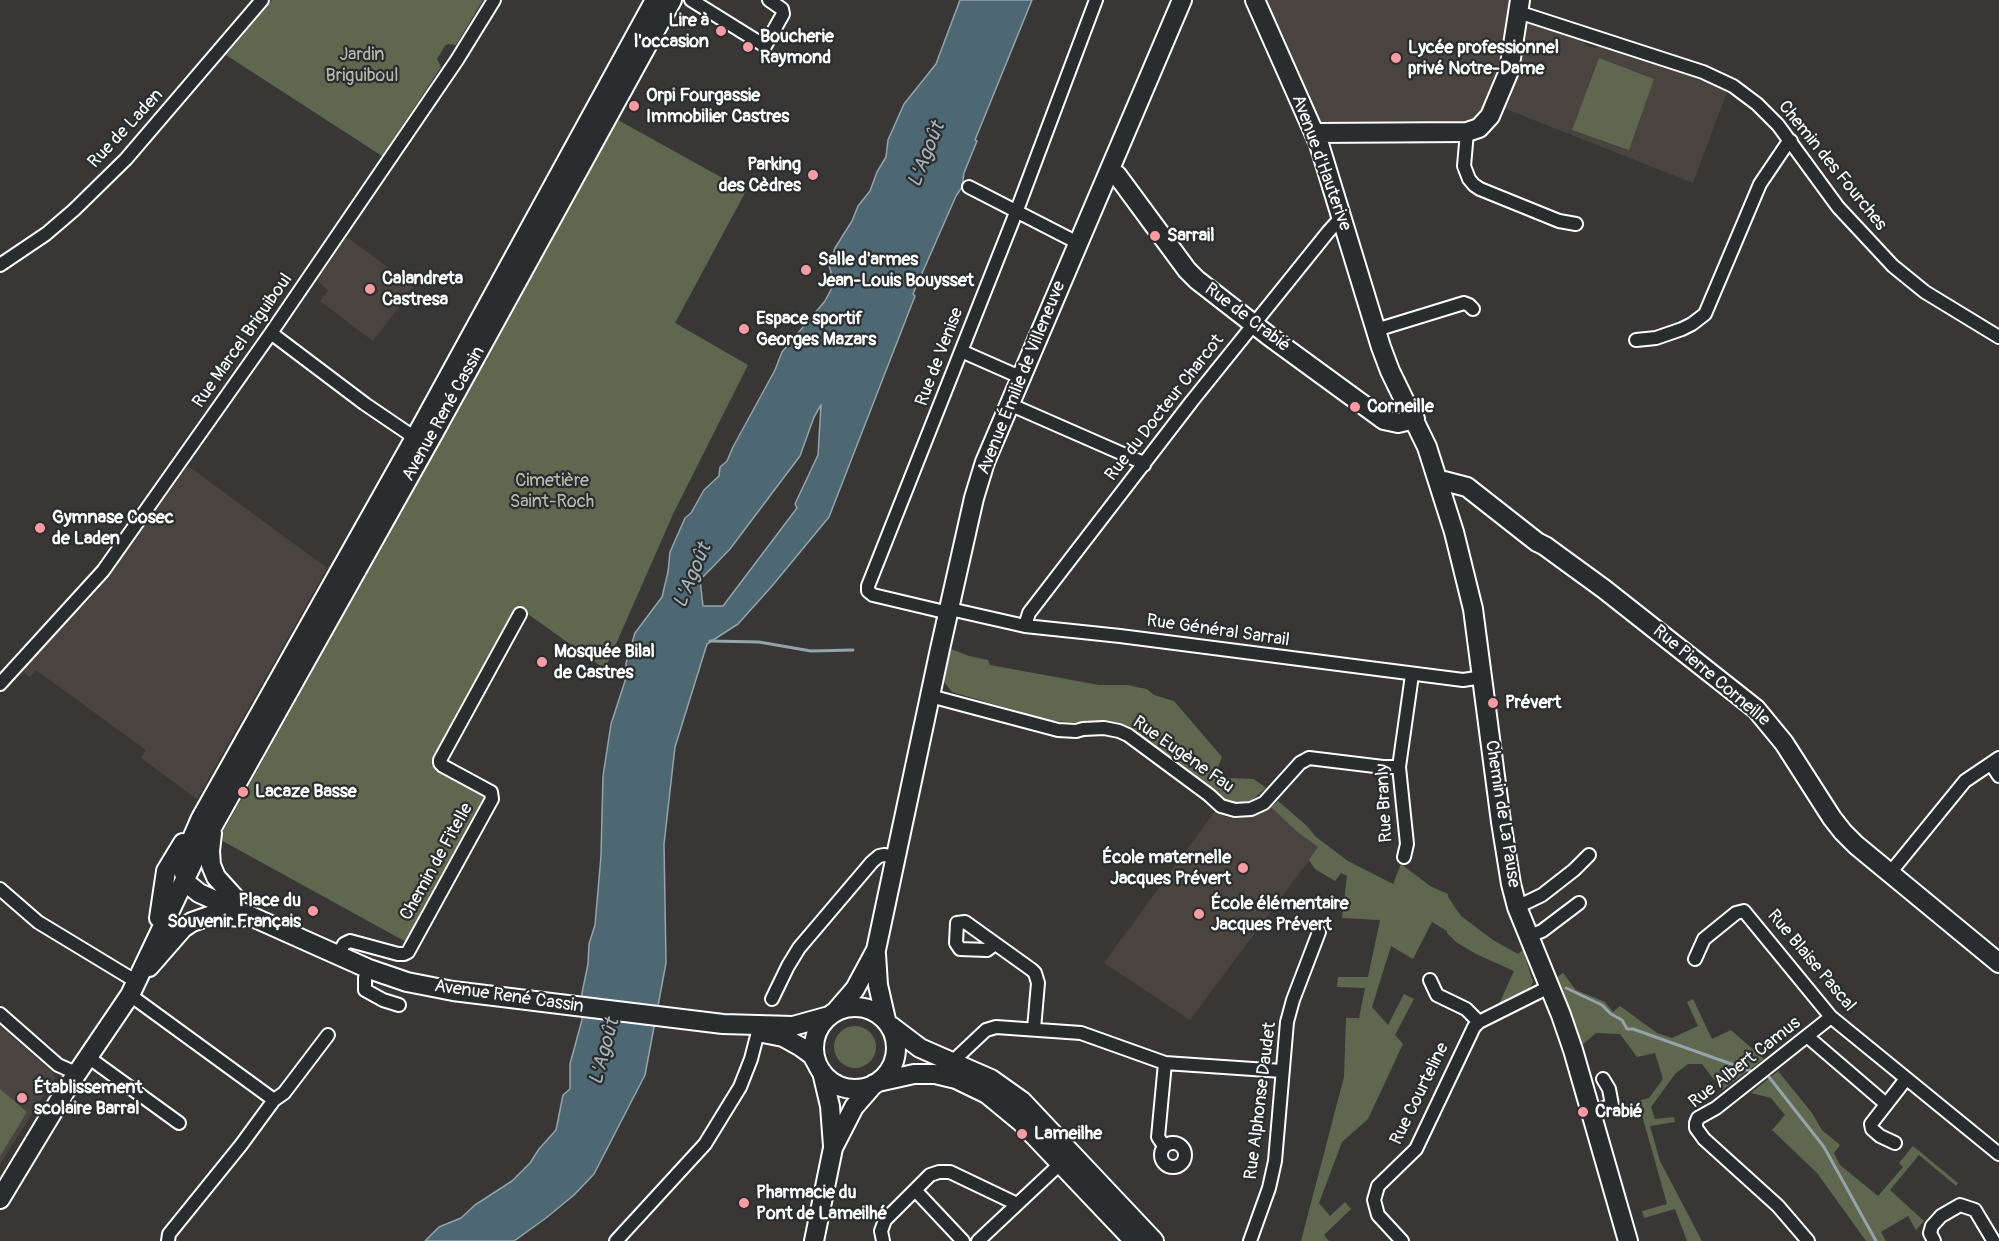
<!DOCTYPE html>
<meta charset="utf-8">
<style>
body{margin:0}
canvas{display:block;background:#383736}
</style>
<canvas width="1999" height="1241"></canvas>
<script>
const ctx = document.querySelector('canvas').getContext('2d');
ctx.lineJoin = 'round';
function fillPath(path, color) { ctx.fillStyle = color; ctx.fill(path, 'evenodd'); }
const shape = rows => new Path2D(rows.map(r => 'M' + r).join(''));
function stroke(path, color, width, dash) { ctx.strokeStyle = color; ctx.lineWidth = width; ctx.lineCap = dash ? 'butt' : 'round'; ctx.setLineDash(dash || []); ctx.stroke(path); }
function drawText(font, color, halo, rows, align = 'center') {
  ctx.font = font + ' Pangolin,sans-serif'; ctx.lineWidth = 4.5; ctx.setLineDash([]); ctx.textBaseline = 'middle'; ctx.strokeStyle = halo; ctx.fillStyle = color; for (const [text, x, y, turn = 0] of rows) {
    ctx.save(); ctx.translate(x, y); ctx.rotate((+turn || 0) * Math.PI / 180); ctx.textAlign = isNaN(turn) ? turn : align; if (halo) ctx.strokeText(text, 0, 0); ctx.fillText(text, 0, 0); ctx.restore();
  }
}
fillPath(shape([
 [1264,0,1511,0,1501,68,1482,116,1468,124,1321,126],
 [1529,22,1583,40,1585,45,1595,48,1600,45,1713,81,1728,89,1693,183,1501,107,1522,25],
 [347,237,414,287,373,341,320,301,328,290,317,280],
 [188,466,327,568,197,799,141,758,146,750,36,670,30,677,21,671,99,589],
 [1271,807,1296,831,1319,847,1190,1020,1104,963,1215,811,1225,817,1241,818,1252,816],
 [0,1026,53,1073,55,1078,0,1164]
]), '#494440');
fillPath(shape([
 [272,0,483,0,456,45,448,44,445,46,437,59,441,67,382,156,226,55],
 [1599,58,1654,79,1629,150,1572,130],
 [618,120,746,191,675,323,748,365,674,512,605,669,518,607,431,765,489,796,408,943,219,839,427,466,447,427,449,428],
 [951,649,969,656,988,660,990,665,1099,685,1127,685,1147,689,1154,695,1174,701,1222,757,1216,772,1226,778,1254,779,1266,788,1251,801,1240,803,1232,802,1224,799,1126,727,1108,722,1067,722,1048,720,952,692,944,682],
 [1278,801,1307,826,1316,837,1348,861,1393,884,1401,864,1430,886,1448,894,1448,897,1461,916,1493,940,1518,954,1523,950,1533,982,1530,988,1499,1004,1514,971,1476,954,1456,942,1447,933,1447,931,1432,922,1413,959,1391,946,1372,1007,1388,1025,1404,994,1414,999,1395,1035,1403,1044,1368,1119,1342,1142,1319,1203,1330,1216,1345,1202,1351,1209,1324,1235,1329,1241,1301,1241,1344,1077,1346,1018,1359,1018,1365,988,1337,987,1338,977,1368,977,1380,920,1342,918,1347,876,1341,873,1335,881,1315,869,1309,860,1318,847,1296,831,1271,807],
 [1563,973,1576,990,1605,1002,1613,1012,1620,1006,1657,1033,1672,1038,1698,1026,1687,1002,1693,999,1712,1039,1731,1030,1764,1059,1722,1090,1702,1064,1688,1064,1675,1074,1651,1107,1655,1119,1674,1117,1675,1122,1650,1126,1660,1161,1702,1241,1687,1241,1675,1209,1644,1218,1642,1211,1667,1204,1640,1108,1621,1113,1619,1106,1649,1098,1663,1079,1655,1053,1637,1057,1620,1034,1596,1033,1580,1047,1556,978],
 '834 1047a21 21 0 1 1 42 0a21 21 0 1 1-42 0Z',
 [1778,1071,1812,1113,1822,1130,1840,1145,1834,1153,1840,1165,1878,1196,1903,1167,1899,1163,1913,1146,1958,1183,1956,1186,1919,1155,1890,1190,1924,1221,1916,1230,1908,1216,1881,1232,1886,1241,1866,1241,1817,1173,1772,1130,1785,1115,1771,1098,1751,1093],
 [0,1089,27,1112,0,1156]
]), '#5f674e');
const water = shape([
 [960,0,1032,0,975,140,977,141,964,173,962,187,956,196,913,294,915,296,829,517,772,586,738,624,707,644,675,747,664,844,666,963,645,1075,594,1174,574,1195,546,1218,514,1241,425,1241,439,1227,461,1218,475,1205,512,1181,530,1163,539,1149,556,1130,563,1095,570,1089,570,1064,582,1020,582,993,588,964,589,944,595,925,601,856,603,776,611,724,626,678,626,663,635,633,662,597,668,572,670,552,685,518,691,513,704,490,719,476,720,467,727,461,733,447,775,370,782,352,825,301,834,284,829,265,835,248,852,221,858,206,870,191,877,172,886,157,888,140,904,104,936,64,960,0],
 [821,405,818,455,795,504,797,508,723,606,703,606,700,580,730,549,800,456,814,417,821,405]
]);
fillPath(water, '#4d6872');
stroke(water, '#94a4aa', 1.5);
stroke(shape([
 [710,641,759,642,811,651,853,650],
 [1566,988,1602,1005,1611,1014,1622,1020,1627,1029,1633,1029,1751,1071],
 [1769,1077,1824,1147,1876,1241]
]), '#94a4aa', 3);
const street = shape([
 [691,0,765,46,783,14,782,9,769,0],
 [1518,12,1703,72,1733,86,1757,104,1778,125,1838,207,1893,266,1925,292,1999,337],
 [1467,132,1464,166,1469,179,1474,185,1480,189,1559,221,1576,224],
 [969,187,1078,243],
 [0,265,46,234,74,210,126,159,262,0],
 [1376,330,1464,303,1469,305,1473,309],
 [271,333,365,404,421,442],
 [1636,340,1656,338,1682,329,1692,324,1705,314,1760,184,1787,144,1791,141],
 [961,351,1020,377],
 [1009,404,1139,461,1144,465],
 [950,609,1025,626,1120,636,1463,680,1483,677],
 [949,613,873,595,868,591,868,586,1017,210,1096,0],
 [1025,626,1029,613,1192,401,1328,232,1338,221,1343,220],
 [0,684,103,571,271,333,457,60,494,0],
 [930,696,1058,730,1076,731,1083,729,1104,728,1119,731,1128,735,1209,795,1221,806,1235,810,1251,809,1264,803,1300,763,1309,758,1383,767,1399,767],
 [1991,764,1999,776],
 [1404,857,1407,844,1399,767,1412,675],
 [1890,873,1965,781,1999,758],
 [0,889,38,922,137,982],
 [1517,907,1542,895,1574,870,1589,855],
 [1529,936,1542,931,1579,903],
 [995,944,987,950,960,949,956,943,957,923,965,922,1032,970,1035,973,1038,983,1034,1029],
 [338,955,344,944,350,941,398,954,404,954,408,952,492,799,491,792,443,766,440,763,440,760,520,614],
 [1695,959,1704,939,1736,913,1744,911,1831,1017,1999,1154],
 [369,969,365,978,365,990,383,1000,399,1005],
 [1430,980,1437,995,1466,1009,1479,1022],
 [130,995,274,1100],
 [772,999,788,966,799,948,872,862,879,856,884,855,896,857],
 [0,1014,58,1065,76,1073],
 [1808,1037,1886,1104],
 [88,1057,179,1123],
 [952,1062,986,1030,996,1027,1081,1033,1165,1063,1282,1071],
 [1591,1113,1612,1105,1609,1089,1603,1079],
 '1161 1155a12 12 0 1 1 24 0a12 12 0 1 1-24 0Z',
 [1895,1143,1880,1136,1872,1129,1871,1124,1906,1079],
 [1164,1146,1158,1137,1165,1063],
 [915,1190,963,1241],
 [168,1241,169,1234,241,1145,274,1100,284,1093,328,1035],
 [616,1241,705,1144,740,1087,751,1059,758,1032],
 [883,1241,881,1231,885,1220,930,1175,939,1172,950,1172,1017,1204],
 [978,1241,1060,1164],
 [1250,1241,1269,1188,1275,1161,1287,1022,1293,1000,1319,932],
 [1402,1241,1378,1215,1374,1200,1378,1186,1416,1149,1474,1027,1479,1022,1549,987],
 [1808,1241,1778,1206,1704,1139,1696,1128,1696,1123,1698,1118,1716,1108,1831,1017],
 [1934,1241,1930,1233,1932,1226,1941,1216,1960,1205,1975,1210,1993,1240]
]);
const secondary = shape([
 [655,0,421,427,200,820,184,857,182,868,188,884,199,893,369,969,407,982,453,991,723,1024,793,1026,829,1016],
 [1255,0,1319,144,1381,347,1390,371,1427,447,1454,532,1473,609,1501,822,1511,884,1517,907,1561,1015,1573,1050,1628,1241],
 [1314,133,1467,132,1479,128,1490,116,1509,71,1520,0],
 [1110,172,1117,175,1187,270,1197,280,1269,336,1384,420,1398,423,1415,419],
 [1439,483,1444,481,1467,487,1537,542,1545,546,1604,589,1756,709,1784,743,1832,818,1843,832,1856,845,1999,963],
 [212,833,210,851,211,865,216,877,235,898],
 [159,918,166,871,183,843],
 [876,954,878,985,886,1020],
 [149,967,183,928,192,922,212,915,242,917],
 '814 1048a41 41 0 1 1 82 0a41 41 0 1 1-82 0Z',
 [836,1011,855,989,876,950,940,649,974,498,985,462,1182,0],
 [891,1026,920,1048,991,1079,1022,1101,1154,1241],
 [763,1033,783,1037,801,1047,812,1055,817,1064],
 [822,1072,830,1106,833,1146],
 [878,1082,914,1074,935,1074,956,1079,987,1094,1021,1122,1134,1241],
 [0,1199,67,1088,130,995,196,856,433,434,672,0],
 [814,1241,833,1148,854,1107,874,1084]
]);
stroke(street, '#fff', 16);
stroke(secondary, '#fff', 22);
stroke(street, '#2a2d2e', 12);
stroke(secondary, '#2a2d2e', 18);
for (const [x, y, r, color] of [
 [721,31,6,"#ff9aa2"],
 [748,47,6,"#ff9aa2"],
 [1396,58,6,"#ff9aa2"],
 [634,106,6,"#ff9aa2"],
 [813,175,6,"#ff9aa2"],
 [1155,236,6,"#ff9aa2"],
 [806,270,6,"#ff9aa2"],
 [370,289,6,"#ff9aa2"],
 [744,329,6,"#ff9aa2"],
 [1355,407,6,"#ff9aa2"],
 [40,528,6,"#ff9aa2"],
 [542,662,6,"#ff9aa2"],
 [1493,703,6,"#ff9aa2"],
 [243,792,6,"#ff9aa2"],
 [1243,868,6,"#ff9aa2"],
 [313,911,6,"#ff9aa2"],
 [1199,914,6,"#ff9aa2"],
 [22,1098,6,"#ff9aa2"],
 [1583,1112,6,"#ff9aa2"],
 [1022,1134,6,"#ff9aa2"],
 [744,1203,6,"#ff9aa2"]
]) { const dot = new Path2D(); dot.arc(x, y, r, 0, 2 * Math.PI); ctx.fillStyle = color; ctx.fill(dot); stroke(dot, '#2a2d2e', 2); }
drawText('bold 18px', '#fff', '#2a2d2e', [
 ["Lire à",709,21,"right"],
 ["l'occasion",709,42,"right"],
 ["Boucherie",760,37],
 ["Raymond",760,58],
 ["Lycée professionnel",1408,48],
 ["privé Notre-Dame",1408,69],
 ["Orpi Fourgassie",646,96],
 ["Immobilier Castres",646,117],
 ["Parking",801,165,"right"],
 ["des Cèdres",801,186,"right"],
 ["Sarrail",1167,236],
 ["Salle d'armes",818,260],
 ["Jean-Louis Bouysset",818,281],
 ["Calandreta",382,279],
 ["Castresa",382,300],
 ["Espace sportif",756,319],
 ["Georges Mazars",756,340],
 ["Corneille",1367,407],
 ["Gymnase Cosec",52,518],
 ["de Laden",52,539],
 ["Mosquée Bilal",554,652],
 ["de Castres",554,673],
 ["Prévert",1505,703],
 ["Lacaze Basse",255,792],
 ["École maternelle",1231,858,"right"],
 ["Jacques Prévert",1231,879,"right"],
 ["Place du",301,901,"right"],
 ["Souvenir Français",301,922,"right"],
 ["École élémentaire",1211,904],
 ["Jacques Prévert",1211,925],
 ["Établissement",34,1088],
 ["scolaire Barral",34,1109],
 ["Crabié",1595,1112],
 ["Lameilhe",1034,1134],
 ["Pharmacie du",756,1193],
 ["Pont de Lameilhé",756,1214]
], 'left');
drawText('18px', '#b7bbaf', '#2a2d2e', [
 ["Jardin",362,55],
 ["Briguiboul",362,76],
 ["Cimetière",552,481],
 ["Saint-Roch",552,502]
]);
drawText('18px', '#fff', '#2a2d2e', [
 ["Rue de Laden",126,129,-47],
 ["Avenue d'Hauterive",1321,163,70],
 ["Chemin des Fourches",1832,166,51],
 ["Rue de Crabié",1247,318,37],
 ["Rue Marcel Briguiboul",243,341,-55],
 ["Rue de Venise",940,357,-69],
 ["Avenue Émilie de Villeneuve",1022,378,-68],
 ["Rue du Docteur Charcot",1165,408,-52],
 ["Avenue René Cassin",444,414,-61],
 ["Rue Général Sarrail",1218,631,8],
 ["Rue Pierre Corneille",1711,676,40],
 ["Rue Eugène Fau",1183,755,35],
 ["Rue Branly",1385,803,-93],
 ["Chemin de La Pause",1502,814,81],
 ["Chemin de Fitelle",437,862,-61],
 ["Rue Blaise Pascal",1811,961,50],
 ["Avenue René Cassin",509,997,8],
 ["Rue Albert Camus",1745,1063,-38],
 ["Rue Courteline",1420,1094,-64],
 ["Rue Alphonse Daudet",1261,1101,-83]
]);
drawText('italic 20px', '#a6b4b8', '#2a2d2e', [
 ["L'Agoût",927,155,-68],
 ["L'Agoût",693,576,-67],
 ["L'Agoût",605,1052,-75]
]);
</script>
